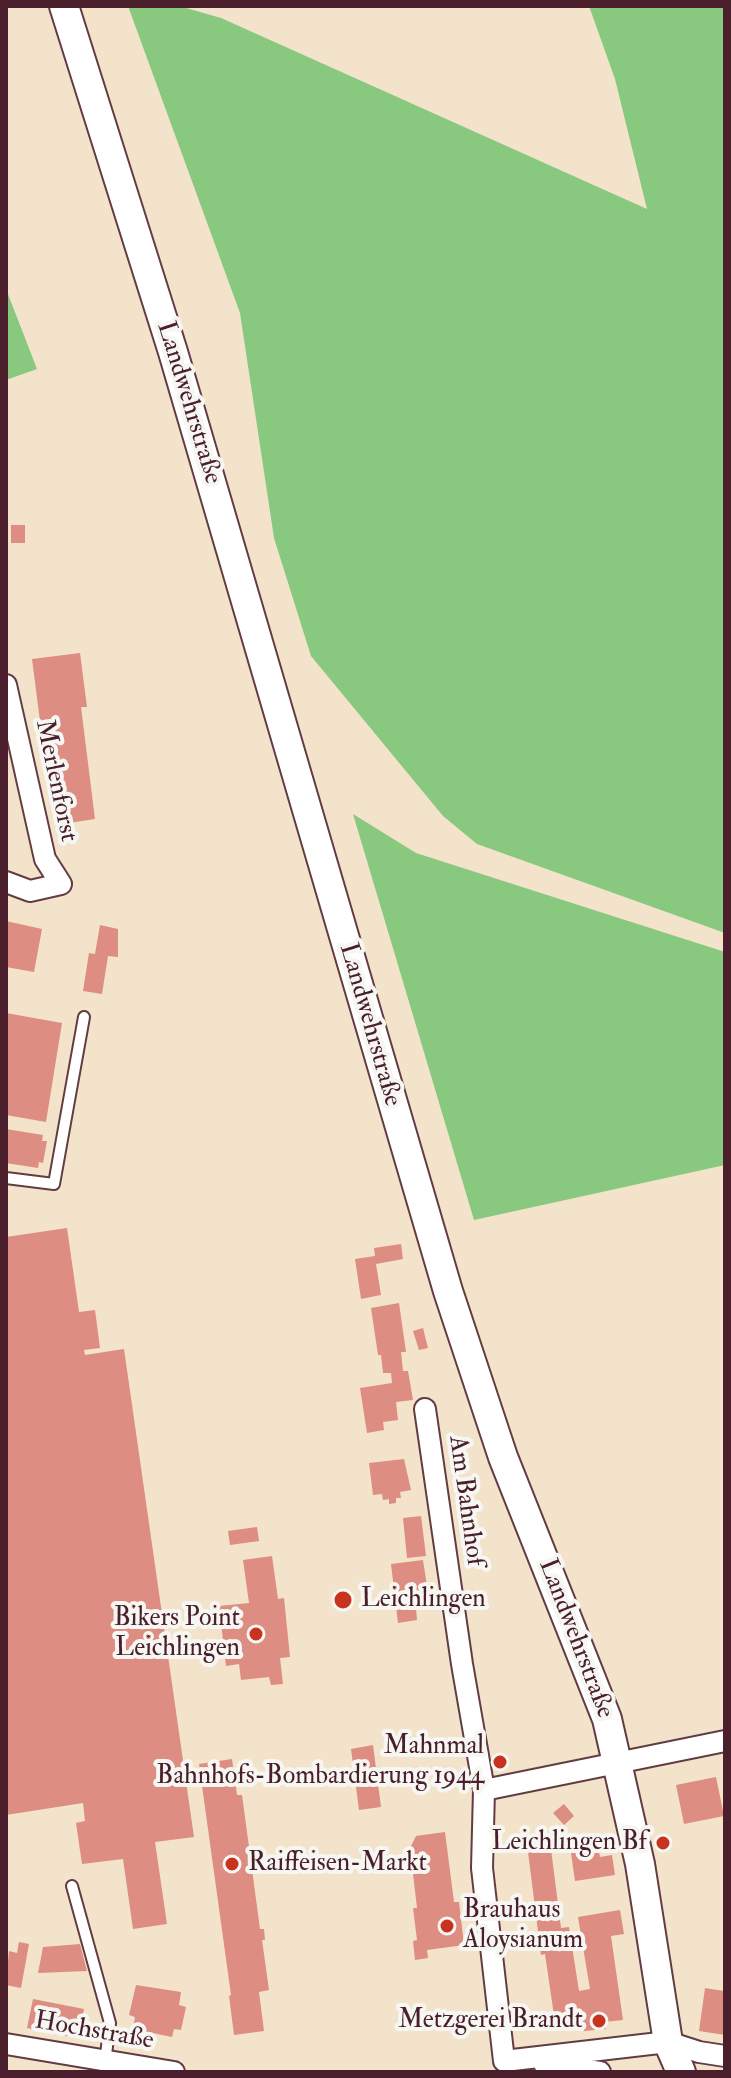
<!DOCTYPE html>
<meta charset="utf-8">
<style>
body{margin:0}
#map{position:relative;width:731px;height:2078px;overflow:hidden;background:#f2e3ca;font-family:"IM FELL Double Pica",serif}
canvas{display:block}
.frame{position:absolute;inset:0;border:8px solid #4a1f2b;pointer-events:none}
</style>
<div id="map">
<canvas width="731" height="2078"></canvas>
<div class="frame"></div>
</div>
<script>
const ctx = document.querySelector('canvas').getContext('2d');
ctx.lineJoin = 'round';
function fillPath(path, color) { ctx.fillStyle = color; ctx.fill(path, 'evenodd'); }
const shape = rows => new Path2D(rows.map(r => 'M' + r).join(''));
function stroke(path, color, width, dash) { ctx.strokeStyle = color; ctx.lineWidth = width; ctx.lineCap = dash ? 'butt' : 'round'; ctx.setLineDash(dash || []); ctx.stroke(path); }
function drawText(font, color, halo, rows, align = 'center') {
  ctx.font = font + ' "IM FELL Double Pica",serif'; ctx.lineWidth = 8; ctx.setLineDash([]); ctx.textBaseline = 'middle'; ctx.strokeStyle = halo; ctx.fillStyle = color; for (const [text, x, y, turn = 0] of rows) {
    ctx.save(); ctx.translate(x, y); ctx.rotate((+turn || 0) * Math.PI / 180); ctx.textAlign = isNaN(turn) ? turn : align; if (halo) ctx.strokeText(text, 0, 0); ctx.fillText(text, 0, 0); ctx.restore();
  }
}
fillPath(shape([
 [128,6,179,6,221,18,647,209,615,79,589,6,725,6,725,933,477,844,443,816,311,656,274,538,240,313],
 [6,289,37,369,6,380],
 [353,814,416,853,725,952,725,1165,474,1220]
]), '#88c87f');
fillPath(shape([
 [11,525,25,525,25,543,11,543],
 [80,653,87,707,81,707,95,819,62,824,57,790,49,791,32,659],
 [6,921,42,929,34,972,6,967],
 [100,925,118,929,118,957,108,956,102,994,83,991,89,953,95,954],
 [6,1013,62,1023,46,1122,6,1115],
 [6,1129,43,1135,42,1141,47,1141,43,1163,39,1162,38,1168,6,1163],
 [67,1228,79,1312,95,1310,100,1348,84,1350,85,1355,124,1349,194,1837,155,1842,167,1924,133,1929,123,1859,82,1864,76,1823,85,1821,83,1803,6,1815,6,1237],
 [401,1244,403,1259,376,1264,381,1295,361,1299,355,1259,375,1256,374,1248],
 [399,1303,406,1352,401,1352,403,1371,408,1371,413,1400,396,1402,398,1420,383,1422,384,1430,367,1433,360,1388,392,1383,391,1373,383,1373,381,1355,378,1355,371,1308],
 [423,1328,428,1348,419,1350,413,1331],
 [404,1459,411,1490,400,1492,401,1498,396,1498,396,1503,389,1504,389,1499,383,1500,382,1494,373,1495,369,1463],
 [421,1516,426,1556,407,1558,403,1518],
 [257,1527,259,1541,230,1545,228,1531],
 [272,1556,278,1599,284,1598,290,1657,280,1658,283,1684,271,1685,269,1677,241,1680,239,1664,226,1666,219,1606,249,1603,243,1560],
 [423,1560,430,1606,416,1608,417,1620,398,1623,391,1564],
 [373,1745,381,1807,359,1810,351,1749],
 [232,1759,237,1795,242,1795,260,1929,264,1929,265,1940,262,1940,269,1990,259,1992,264,2031,234,2035,229,1996,231,1995,199,1764],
 [716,1777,724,1816,684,1824,676,1785],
 [564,1804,574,1816,564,1825,553,1813],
 [445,1832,454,1902,459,1902,464,1945,427,1950,428,1958,415,1960,413,1941,417,1940,413,1908,417,1908,410,1848,416,1836],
 [597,1842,600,1857,612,1855,615,1875,575,1881,570,1846],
 [551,1849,561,1928,569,1927,579,1991,590,1989,578,1917,620,1910,624,1934,611,1936,623,2020,605,2022,606,2029,584,2031,583,2025,556,2029,545,1954,541,1955,528,1852],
 [19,1942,29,1944,21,1988,6,1985,9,1951,17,1953],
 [80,1944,87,1971,38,1973,43,1947],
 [136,1985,181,1992,179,2005,186,2007,181,2030,174,2029,172,2037,133,2029,135,2017,129,2015],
 [705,1988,724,1991,725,2035,699,2031],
 [33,1999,84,2009,78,2038,27,2028]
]), '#dd8d81');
const service = shape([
 [6,1178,54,1184,84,1017],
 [72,1886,110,2023,105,2062]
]);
const minor = shape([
 [6,685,45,859,61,884,30,891,6,882],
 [425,1409,462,1664,484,1790,482,1868,504,2061],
 [484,1790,725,1741],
 [6,2044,174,2072],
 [504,2061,668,2042,699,2052,725,2056],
 [544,2064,600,2072]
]);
const secondary = shape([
 [64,6,173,352,448,1291,503,1457,607,1719,640,1864,668,2042,681,2072]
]);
stroke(service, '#633c43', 14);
stroke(minor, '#633c43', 24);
stroke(secondary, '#633c43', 32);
stroke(service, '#fff', 10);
stroke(minor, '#fff', 20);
stroke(secondary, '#fff', 28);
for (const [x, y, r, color] of [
 [343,1600,10,"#c8321e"],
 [256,1634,8,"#c8321e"],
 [500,1762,8,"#c8321e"],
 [663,1843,8,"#c8321e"],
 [232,1864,8,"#c8321e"],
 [447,1926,8,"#c8321e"],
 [599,2021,8,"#c8321e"]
]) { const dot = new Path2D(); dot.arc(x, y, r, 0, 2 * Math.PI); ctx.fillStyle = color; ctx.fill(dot); stroke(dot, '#f6f6f2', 3); }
drawText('26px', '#4a1f2b', '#f6f6f2', [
 ["Landwehrstraße",188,403,73],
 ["Merlenforst",55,781,78],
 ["Landwehrstraße",369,1025,74],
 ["Am Bahnhof",465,1501,82],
 ["Landwehrstraße",575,1639,69],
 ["Hochstraße",94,2032,10]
]);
drawText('26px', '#4a1f2b', '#f6f6f2', [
 ["Leichlingen",361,1600,"left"],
 ["Bikers Point",240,1619],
 ["Leichlingen",240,1649],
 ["Mahnmal",484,1747],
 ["Bahnhofs-Bombardierung 1944",484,1777],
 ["Leichlingen Bf",647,1843],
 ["Raiffeisen-Markt",248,1864,"left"],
 ["Brauhaus",463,1911,"left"],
 ["Aloysianum",463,1941,"left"],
 ["Metzgerei Brandt",583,2021]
], 'right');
</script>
